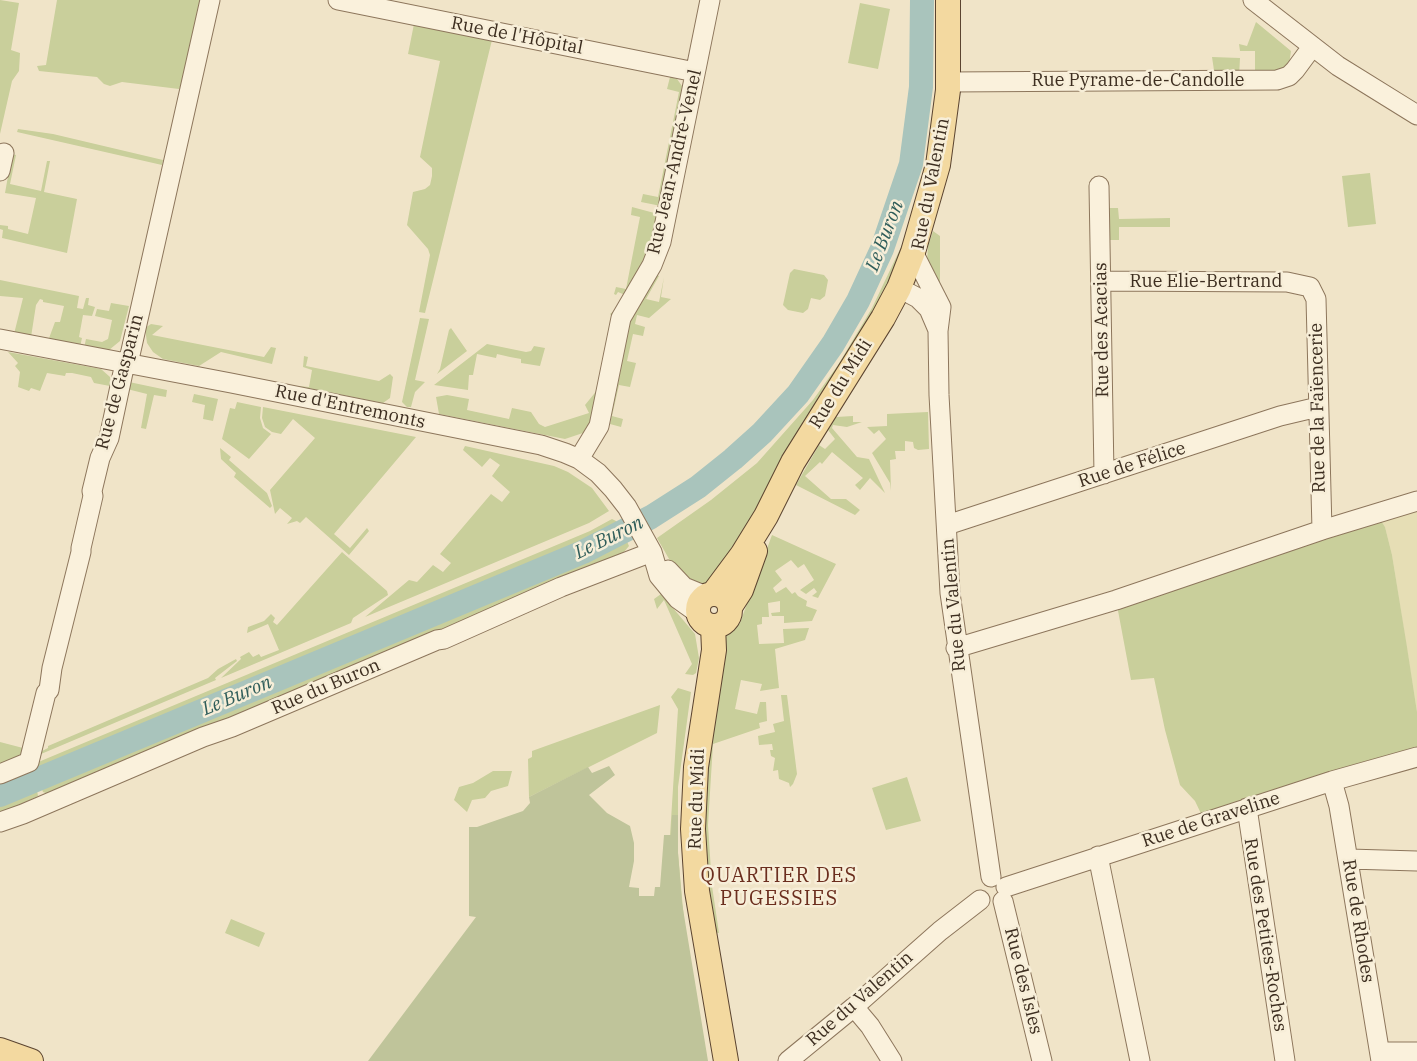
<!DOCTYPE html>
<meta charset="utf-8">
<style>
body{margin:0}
canvas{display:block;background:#f0e4c8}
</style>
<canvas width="1417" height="1061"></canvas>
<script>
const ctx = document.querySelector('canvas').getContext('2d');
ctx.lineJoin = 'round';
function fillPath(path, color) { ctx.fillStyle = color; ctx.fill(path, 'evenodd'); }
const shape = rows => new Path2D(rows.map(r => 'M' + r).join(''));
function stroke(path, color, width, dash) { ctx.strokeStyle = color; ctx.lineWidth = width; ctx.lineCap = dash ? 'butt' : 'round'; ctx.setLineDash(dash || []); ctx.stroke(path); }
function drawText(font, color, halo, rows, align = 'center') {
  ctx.font = font + ' "IBM Plex Serif",serif'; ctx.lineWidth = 5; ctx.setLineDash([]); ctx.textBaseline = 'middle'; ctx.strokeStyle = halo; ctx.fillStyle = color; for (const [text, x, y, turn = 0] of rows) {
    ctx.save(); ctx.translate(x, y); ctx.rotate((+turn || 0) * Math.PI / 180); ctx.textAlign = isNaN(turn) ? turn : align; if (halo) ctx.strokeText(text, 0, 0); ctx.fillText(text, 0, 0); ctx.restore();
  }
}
fillPath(shape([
 [1417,501,1417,712,1392,555,1385,527,1378,516]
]), '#e6deb5');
fillPath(shape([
 [0,0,19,3,11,50,20,53,19,71,12,81,0,134],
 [57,0,203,0,185,75,179,89,122,82,110,86,104,84,97,77,39,71,37,66,46,65],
 [860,3,890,9,878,69,848,63],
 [1256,22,1291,51,1289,65,1284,70,1255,74,1255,51,1240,51,1239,44,1247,46],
 [414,24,492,40,425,313,419,312,430,255,428,249,407,225,413,192,425,189,430,185,432,176,432,168,420,157,440,61,408,54],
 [1212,57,1240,58,1239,77,1215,77],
 [670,77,677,79,682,86,680,100,683,101,661,206,641,202,643,194,658,197,679,92,667,89],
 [18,129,53,134,163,160,162,165,17,132],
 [12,154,16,155,10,184,41,191,47,161,50,161,44,192,77,199,67,253,2,238,3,230,0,229,0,225,8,226,8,229,28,234,36,198,5,193],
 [1370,173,1376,224,1348,227,1342,176],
 [632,207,658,214,651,253,625,295,618,292,616,295,614,294,616,287,626,289,640,217,631,215],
 [1103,208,1118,208,1119,219,1170,218,1170,227,1119,227,1119,240,1104,240],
 [911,226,900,259,875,310,778,466,756,509,731,568,702,587,676,571,657,538,711,500,757,463,813,400,838,365,872,308],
 [933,231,940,236,940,285,927,260,928,246],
 [794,269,824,275,828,280,825,296,820,300,811,298,808,309,803,313,788,310,783,305,790,273],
 [657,275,659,276,646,299,659,302,664,277,661,297,671,299,649,318,637,315,635,324,645,327,643,336,633,334,627,361,636,363,630,387,619,385,612,416,623,419,621,427,610,424,630,323,636,310],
 [0,280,79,296,77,308,83,309,86,298,89,298,88,305,95,307,92,316,83,315,79,337,82,338,80,347,48,341,55,322,60,322,64,306,43,302,43,300,40,299,36,305,31,337,14,334,23,298,0,296],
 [111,303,129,306,120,341,109,350,84,348,86,339,102,342,108,339,112,320,95,316,97,309,109,311],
 [614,311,615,313,595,417,583,433,565,439,439,414,436,397,447,395,469,399,467,410,509,419,512,408,531,412,539,424,545,427,589,413,585,405,598,389,612,316,610,314],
 [420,318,429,319,415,380,425,382,415,392,411,407,407,407,402,402],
 [151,324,163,326,152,335,264,357,271,347,276,348,272,364,221,352,199,366,163,359,153,352,147,343,145,328],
 [451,328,467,351,437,374,440,369,449,330],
 [487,344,526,352,531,351,534,346,545,348,540,366,521,363,521,359,510,357,497,354,496,358,477,354,473,375,469,375,468,390,434,385],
 [8,352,101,369,110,377,110,386,94,383,91,377,72,373,66,373,65,376,47,373,40,391,31,388,29,391,18,387,20,372,15,366,18,363],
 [304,356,308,357,306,366,379,381,390,374,393,377,390,398,383,403,298,386,309,387,312,370,303,367],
 [129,382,167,390,166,397,154,395,146,429,141,428,147,394,127,389],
 [194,394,218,399,213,421,203,419,205,405,192,402],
 [237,402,261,407,260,418,263,428,271,434,249,459,222,439,230,408,235,409],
 [263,407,416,437,334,534,350,548,367,528,369,531,349,555,306,517,300,523,297,521,287,524,292,518,280,508,275,514,270,490,315,438,293,419,281,434,272,432,265,427,262,418],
 [928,412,929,449,918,450,914,448,913,442,905,441,905,451,895,451,896,459,890,460,891,491,890,483,872,453,886,439,879,430,874,434,867,427,887,426,887,414],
 [853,416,853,422,862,422,847,427,833,425,832,428,857,457,869,459,885,493,870,478,860,490,855,485,863,478,832,452,822,464,820,462,805,476,831,499,846,499,860,510,855,515,796,485,819,445,825,449,835,439,828,430,836,417],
 [465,446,554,466,568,472,592,488,609,511,589,523,365,617,409,580,417,582,433,565,443,572,451,563,440,554,491,494,502,502,510,492,492,476,500,465,490,458,482,467,463,450],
 [220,448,231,457,229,460,267,493,272,506,270,508,234,477,236,473,221,459],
 [1378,516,1385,527,1392,555,1407,647,1417,712,1417,757,1205,822,1195,801,1180,785,1165,730,1154,678,1131,680,1116,600],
 [612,519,616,521,620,528,609,534,36,774,32,766,36,763,590,531],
 [772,535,836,564,818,598,812,596,817,592,814,588,806,594,800,590,814,580,804,564,798,568,791,560,775,571,782,580,773,588,776,593,786,587,792,594,795,592,798,596,807,601,806,606,817,610,812,621,784,623,784,616,772,616,771,613,780,612,780,601,768,603,769,617,762,617,762,624,757,625,759,644,784,643,783,629,809,628,805,640,775,649,779,688,760,691,762,684,741,680,735,709,757,714,760,702,766,702,767,721,759,723,760,728,713,744,708,825,712,886,719,933,713,932,707,882,705,826,706,783,721,643,726,635,740,623],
 [625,537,629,546,618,559,48,794,43,792,40,784],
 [342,552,387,591,388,595,353,618,351,623,221,678,241,659,240,657,249,652,253,657,259,654,261,657,279,650,268,624,247,633,248,627,264,621,271,614,275,618,273,622,277,625],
 [661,594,695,634,699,658,696,673,693,675,685,674,692,664,664,600,657,609,654,599],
 [236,659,237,661,215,678,216,680,34,757,41,749,42,751,48,748,48,746,208,678,218,669],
 [678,688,691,692,678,787,678,853,684,920,670,836,678,709,671,697],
 [781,695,787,695,797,774,793,784,790,787,789,783,779,779,778,770,773,771,775,758,771,756,770,750,773,750,772,744,759,745,758,736,775,732,773,724,784,721],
 [660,705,657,733,529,797,528,759,532,757,532,751],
 [0,742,23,748,20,758,0,767],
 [493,771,512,771,508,786,491,791,485,798,472,800,467,812,454,800,459,787,473,783],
 [907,777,921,821,886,830,872,788],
 [36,785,38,796,0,814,0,800],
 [231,919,265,933,259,947,225,933]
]), '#c9cf9b');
fillPath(shape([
 [609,766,615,775,589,795,607,813,630,826,634,843,634,861,629,887,639,888,639,896,654,896,655,887,660,887,664,835,671,835,672,815,678,815,678,853,682,903,708,1061,368,1061,476,917,469,916,469,827,477,827,523,811,530,803,529,797,588,767,592,773]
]), '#bfc49a');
stroke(shape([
 [0,795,583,552,651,517,698,487,733,459,762,433,798,394,833,344,858,301,882,249,911,164,921,87,922,0]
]), '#a9c4bc', 24);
const minor = shape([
 [338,0,695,72],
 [1253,0,1338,66,1417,115],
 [948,82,1277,80,1289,76,1295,70,1312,47],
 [0,171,4,153],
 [1099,186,1104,474],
 [913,252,941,307,938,331,939,395,950,593,991,877],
 [1101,281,1287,282,1310,287,1316,299,1322,530],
 [899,288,918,298,929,309,938,330],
 [0,339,231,383,541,445,565,453,579,459,598,473,613,489,627,507,652,552,659,576,678,599,699,614],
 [579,459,599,426,621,318,652,265,661,242,710,0],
 [947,525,1280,416,1318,407],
 [668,570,684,587,706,596],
 [956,648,1116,600,1322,530,1417,501],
 [0,774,29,762,46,693,49,690,52,668,81,552,81,548,93,496,92,491,100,458,109,438,125,363,130,355,210,0],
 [1332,781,1339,806,1381,1061],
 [1247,808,1285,1061],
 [0,822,23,814,203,737,232,727,437,640,444,639,561,587,652,552],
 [1098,856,1140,1061],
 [1349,859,1417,861],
 [1006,887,1332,781,1417,757],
 [1003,901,1042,1061],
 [854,1007,870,1026,892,1061],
 [1380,1052,1417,1052],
 [788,1061,854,1007,940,931,980,900]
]);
const major = shape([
 '698 610a16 16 0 1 1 32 0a16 16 0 1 1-32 0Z',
 [713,594,742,555,766,516,793,462,883,318,899,288,913,252,938,165,948,90,948,0],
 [730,607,741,590,755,551],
 [713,626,714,650,696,767,693,829,697,891,726,1061],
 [0,1050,31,1061]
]);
stroke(minor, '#8d765c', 21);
stroke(major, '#5b4430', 26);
stroke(minor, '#faf1dc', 19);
stroke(major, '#f3d9a0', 24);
drawText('18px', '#3d2e20', '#f7eed8', [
 ["Rue de l'Hôpital",517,36,11],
 ["Rue Pyrame-de-Candolle",1138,81],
 ["Rue Jean-André-Venel",675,162,-77],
 ["Rue du Valentin",931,184,-79],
 ["Rue Elie-Bertrand",1206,282],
 ["Rue des Acacias",1102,330,-91],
 ["Rue de Gasparin",120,382,-75],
 ["Rue du Midi",841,384,-58],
 ["Rue d'Entremonts",350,407,12],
 ["Rue de la Faïencerie",1318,408,-91],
 ["Rue de Félice",1132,465,-18],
 ["Rue du Valentin",954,605,-95],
 ["Rue du Buron",326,687,-23],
 ["Rue du Midi",697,799,-88],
 ["Rue de Graveline",1211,820,-18],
 ["Rue de Rhodes",1358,921,81],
 ["Rue des Petites-Roches",1265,935,81],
 ["Rue des Isles",1023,981,76],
 ["Rue du Valentin",860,999,-41]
]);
drawText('italic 19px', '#2f5d5a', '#f7eed8', [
 ["Le Buron",885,236,-69],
 ["Le Buron",609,538,-26],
 ["Le Buron",237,696,-23]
]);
ctx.letterSpacing = '1px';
drawText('20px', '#6b2e1e', '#f7eed8', [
 ["QUARTIER DES",779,876],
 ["PUGESSIES",779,899]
]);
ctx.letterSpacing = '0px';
</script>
